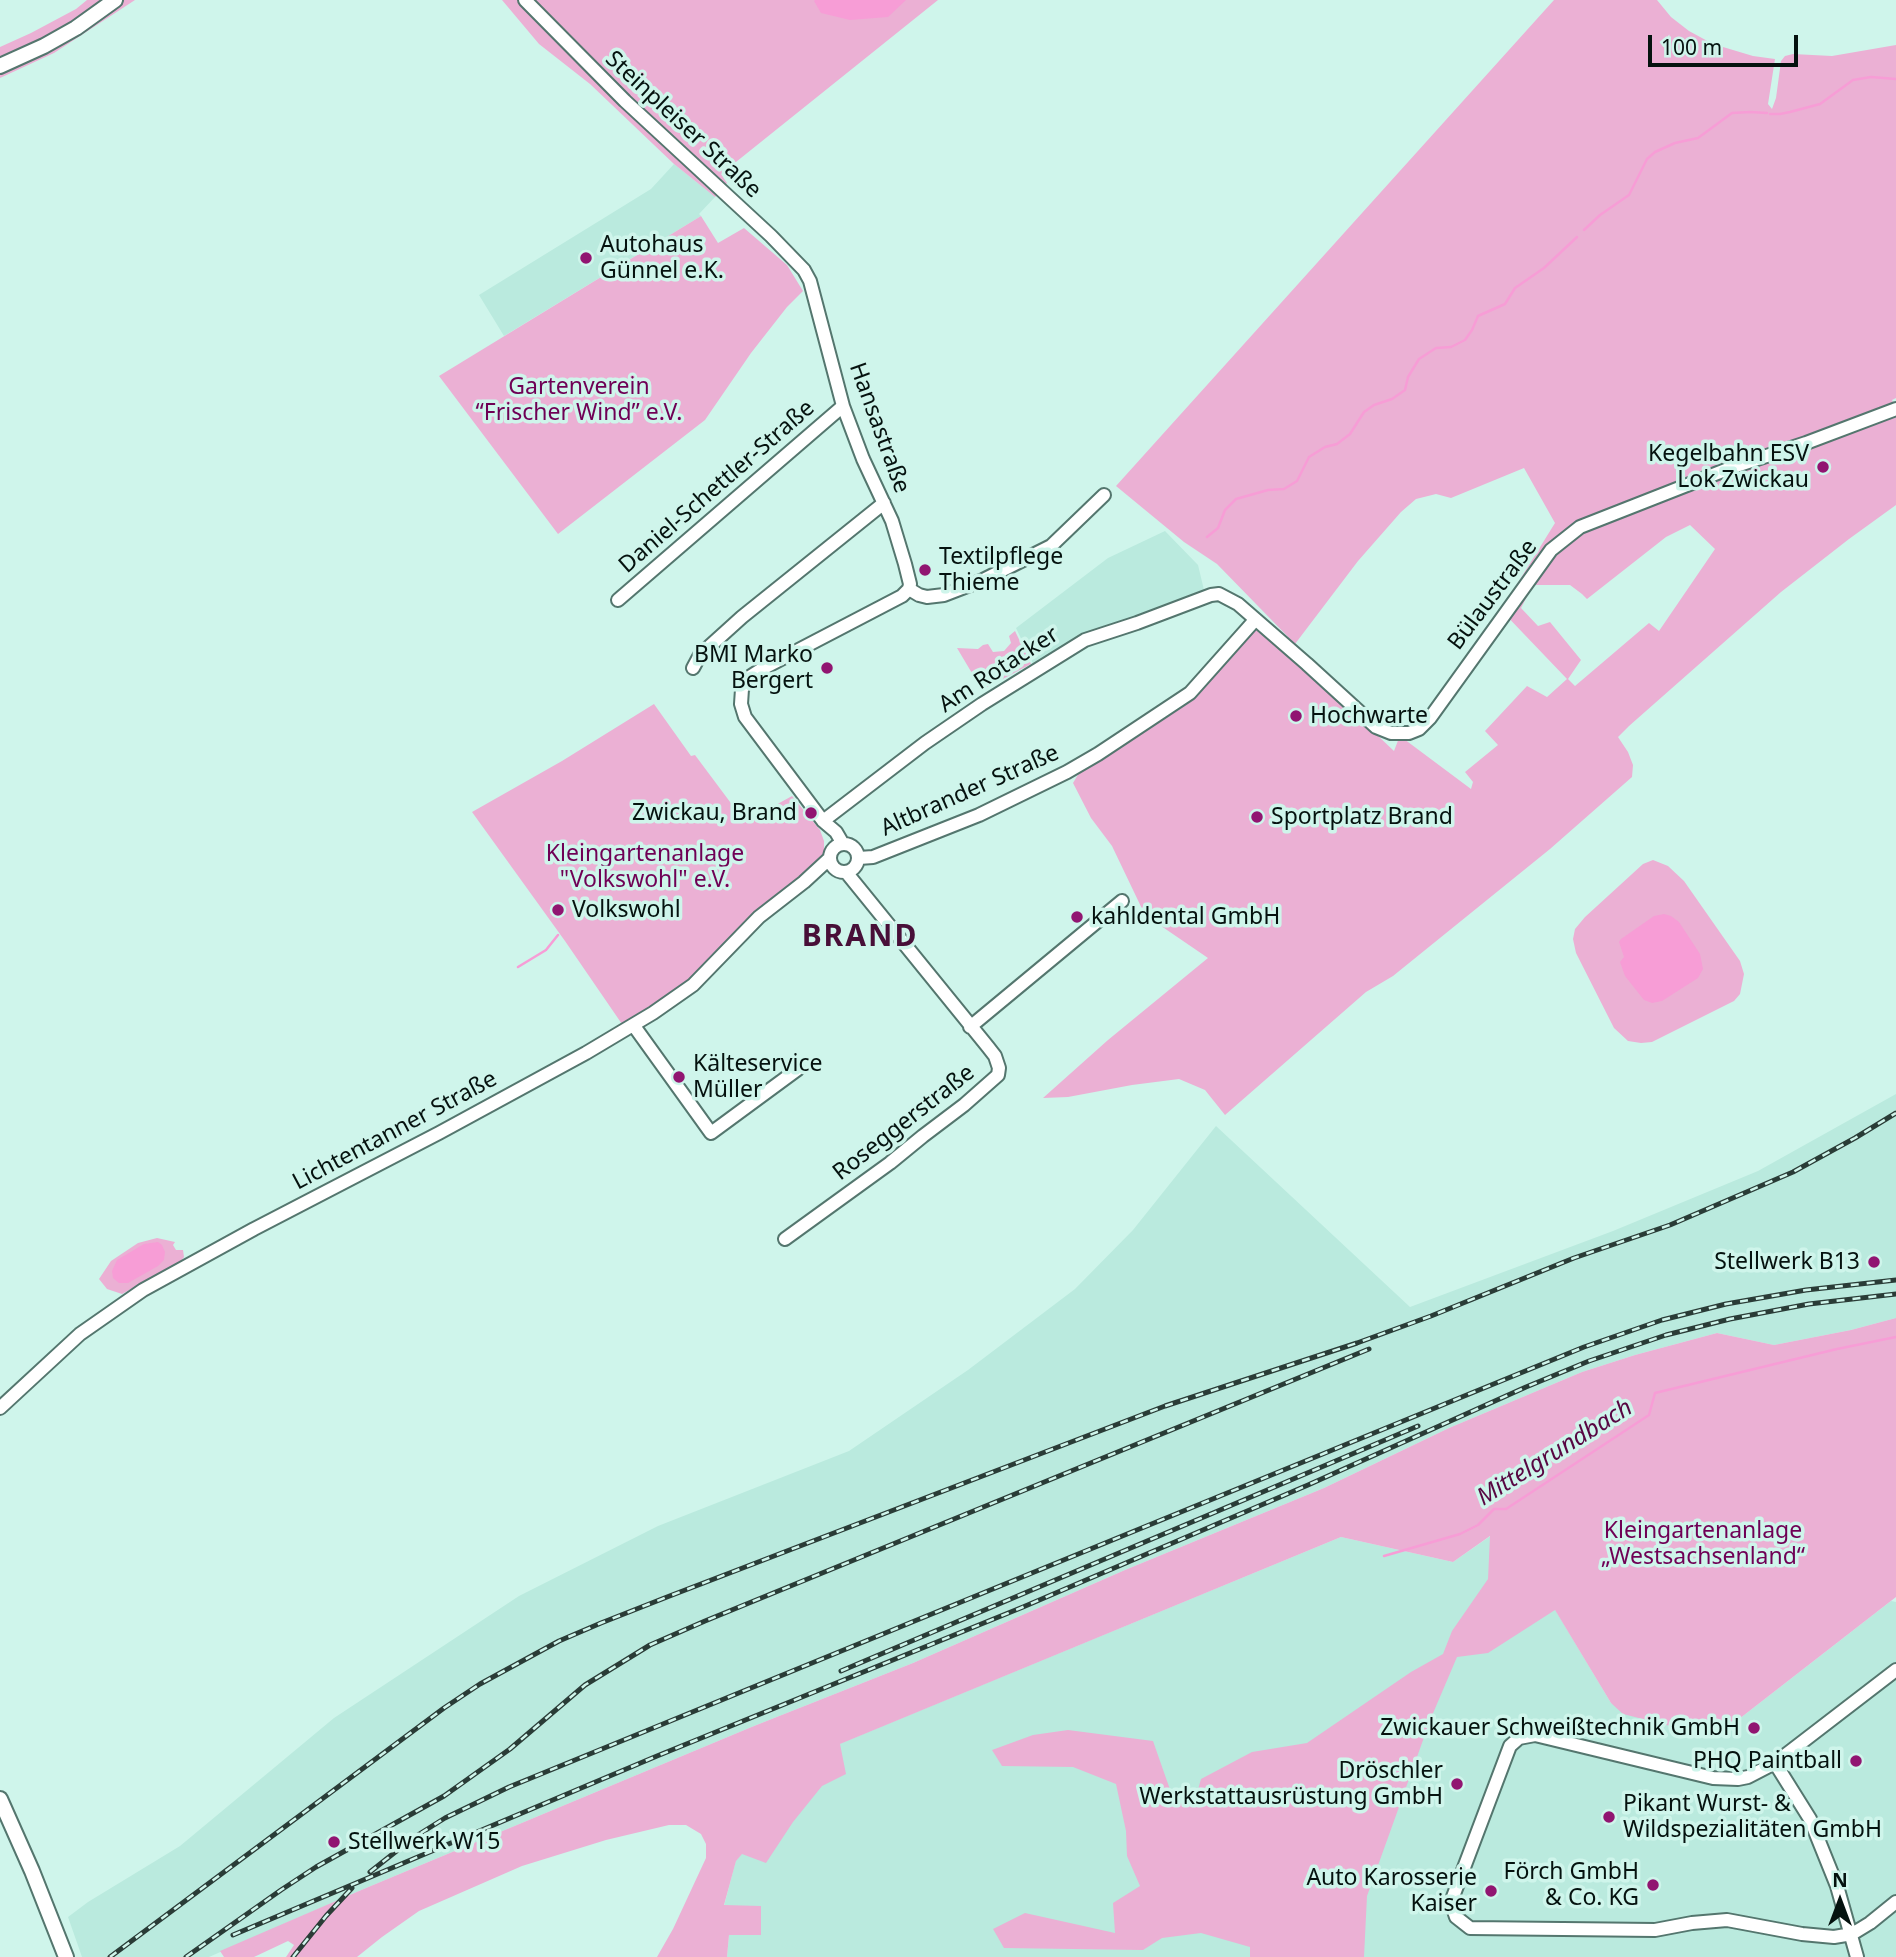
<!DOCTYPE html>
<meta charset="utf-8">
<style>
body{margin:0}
#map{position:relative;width:1896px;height:1957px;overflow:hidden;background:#cff5eb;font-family:"Noto Sans",sans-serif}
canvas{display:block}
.north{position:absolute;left:1805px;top:1866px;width:70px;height:70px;-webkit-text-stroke:5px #cff5eb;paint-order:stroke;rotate:0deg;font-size:19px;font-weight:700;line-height:28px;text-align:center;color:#05120f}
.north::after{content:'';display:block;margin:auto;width:24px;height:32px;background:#05120f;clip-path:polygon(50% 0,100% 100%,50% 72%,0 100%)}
.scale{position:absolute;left:1648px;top:35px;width:150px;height:32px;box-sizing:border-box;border:4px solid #05120f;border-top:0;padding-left:9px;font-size:21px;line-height:24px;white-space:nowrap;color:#05120f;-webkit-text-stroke:5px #cff5eb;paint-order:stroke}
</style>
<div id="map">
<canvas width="1896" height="1957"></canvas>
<div class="north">N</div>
<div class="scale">100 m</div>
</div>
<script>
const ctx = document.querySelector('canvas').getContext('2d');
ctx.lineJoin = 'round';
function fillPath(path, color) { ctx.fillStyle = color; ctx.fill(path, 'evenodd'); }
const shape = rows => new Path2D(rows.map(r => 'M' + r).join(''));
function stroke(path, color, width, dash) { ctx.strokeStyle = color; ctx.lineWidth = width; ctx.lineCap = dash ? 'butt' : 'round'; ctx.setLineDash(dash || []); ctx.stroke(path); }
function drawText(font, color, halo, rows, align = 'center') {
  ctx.font = font + ' "Noto Sans",sans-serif'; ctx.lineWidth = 7; ctx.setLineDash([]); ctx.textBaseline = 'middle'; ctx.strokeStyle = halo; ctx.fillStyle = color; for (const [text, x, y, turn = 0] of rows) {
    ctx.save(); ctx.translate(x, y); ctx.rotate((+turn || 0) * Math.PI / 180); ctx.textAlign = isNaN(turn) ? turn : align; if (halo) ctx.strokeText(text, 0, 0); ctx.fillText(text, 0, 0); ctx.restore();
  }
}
fillPath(shape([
 [674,164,715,197,699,214,701,216,504,336,479,295,651,189],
 [1165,531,1198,565,1204,590,1088,634,1035,668,1016,628,1108,558],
 [1896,1094,1896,1318,1851,1330,1774,1345,1717,1333,1635,1355,1582,1372,1449,1428,1324,1488,1125,1570,913,1663,754,1726,366,1888,209,1957,82,1957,68,1917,88,1902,180,1846,334,1718,519,1596,658,1526,849,1451,968,1370,1075,1289,1133,1230,1216,1126,1410,1307,1613,1231,1758,1171],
 [1505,1526,1611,1703,1721,1733,1891,1601,1896,1602,1896,1957,727,1957,729,1935,724,1906,736,1860,839,1744,1341,1537,1453,1562]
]), '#baeade');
fillPath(shape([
 [87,0,135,0,54,53,0,78,0,47,31,33,76,9],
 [502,0,938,0,721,174,727,183,715,197,674,164,590,84,539,44],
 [1554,0,1657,0,1671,17,1689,31,1713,44,1753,56,1775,59,1768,104,1772,109,1776,98,1781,61,1785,56,1793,54,1832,56,1896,45,1896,398,1892,400,1896,411,1896,505,1849,539,1781,592,1629,726,1618,737,1628,752,1633,765,1632,777,1550,849,1393,976,1366,992,1225,1115,1205,1090,1179,1079,1132,1085,1068,1097,1043,1098,1108,1040,1208,958,1145,915,1112,846,1091,818,1073,783,1079,773,1199,691,1255,627,1320,681,1394,751,1399,738,1404,739,1471,789,1473,782,1465,772,1498,745,1485,731,1527,686,1547,697,1567,679,1501,610,1555,523,1524,468,1451,498,1436,494,1416,499,1401,512,1358,561,1295,644,1217,564,1184,542,1116,486],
 [1690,525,1715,549,1659,631,1649,623,1575,686,1568,679,1581,660,1550,622,1538,626,1521,608,1533,585,1570,585,1582,594,1587,599,1666,537],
 [701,216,718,243,744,228,787,265,803,291,787,307,751,353,705,420,558,534,439,376],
 [1015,631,1031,664,982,690,957,648,978,649,983,645,988,644,993,652,1004,651,1011,643,1009,636],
 [654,704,691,756,695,755,745,822,792,796,820,830,824,841,824,857,692,983,624,1027,565,941,472,812,562,761],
 [1653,860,1668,866,1684,881,1740,961,1744,974,1740,994,1734,1001,1652,1042,1641,1043,1628,1041,1614,1028,1576,953,1573,939,1575,929,1585,917,1643,864],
 [157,1238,175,1242,173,1245,176,1250,183,1250,184,1257,181,1261,122,1294,107,1289,99,1279,111,1261,138,1243],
 [1896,1318,1896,1597,1721,1733,1706,1735,1623,1714,1611,1703,1555,1610,1488,1653,1457,1657,1431,1718,1367,1896,1364,1957,1250,1957,1250,1947,1201,1933,1162,1938,1143,1950,1004,1948,993,1929,1025,1913,1115,1933,1113,1903,1140,1886,1127,1856,1126,1831,1116,1784,1073,1767,1002,1766,992,1750,1033,1735,1068,1730,1153,1741,1174,1801,1193,1807,1201,1779,1252,1752,1307,1743,1411,1672,1443,1654,1452,1631,1488,1579,1490,1536,1453,1562,1341,1537,840,1744,846,1774,822,1786,793,1822,766,1863,742,1854,736,1861,724,1905,761,1906,761,1935,729,1935,727,1957,657,1957,673,1929,706,1858,706,1844,701,1834,686,1825,669,1825,606,1840,522,1866,419,1911,382,1937,357,1957,286,1957,294,1945,288,1941,254,1957,224,1957,220,1951,366,1888,754,1726,913,1663,1125,1570,1324,1488,1449,1428,1582,1372,1635,1355,1717,1333,1774,1345,1851,1330]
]), '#ebb0d4');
fillPath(shape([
 [815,0,906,0,888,17,850,20,821,13,814,1],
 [1664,914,1671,916,1679,922,1700,954,1703,969,1698,978,1662,1001,1652,1003,1644,1000,1625,976,1620,962,1624,957,1619,942,1621,939,1654,916],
 [158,1242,162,1245,165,1252,164,1260,158,1266,128,1283,119,1283,113,1278,112,1271,117,1260,144,1244]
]), '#f79dd6');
stroke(shape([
 [1770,114,1780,114,1790,112,1820,104,1853,80,1871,77,1896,79],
 [1584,230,1600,215,1629,195,1647,159,1655,152,1675,143,1698,138,1732,113,1750,112,1767,113],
 [1207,537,1218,528,1225,510,1236,499,1268,490,1284,489,1297,481,1309,457,1325,447,1337,444,1350,434,1364,412,1374,405,1392,399,1405,390,1408,377,1419,359,1436,348,1451,347,1465,340,1472,330,1478,316,1505,304,1515,288,1544,268,1577,237],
 [518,967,546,950,558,935],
 [1384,1556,1460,1534,1478,1525,1494,1509,1506,1509,1649,1415,1655,1393,1837,1349,1896,1337]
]), '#f79dd6', 2.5);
const minor = shape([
 [525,0,625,101,771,236,804,270,810,281,843,406,863,459,892,521,905,564,910,584,909,589],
 [909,589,919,595,927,597,944,595,983,580,1051,546,1104,495],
 [618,600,843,406],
 [693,668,700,655,742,617,884,503],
 [823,821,925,743,982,704,1085,640,1137,623,1211,595,1219,594,1238,604,1307,664,1376,727,1391,733,1409,733,1419,729,1430,718,1551,550,1580,527,1733,467,1806,443,1896,409],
 '830 858a14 14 0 1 1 28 0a14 14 0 1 1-28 0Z',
 [843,844,836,832,823,821,745,717,741,704,742,689,751,676,762,669,902,596,909,589],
 [859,858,873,857,979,815,1067,772,1098,754,1190,693,1255,620],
 [634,1026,711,1133,798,1069],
 [970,1027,1122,901],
 [785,1239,890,1163,923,1136,964,1105,998,1075,999,1068,995,1056,988,1047,846,872],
 [0,1408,80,1334,143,1290,254,1229,439,1133,586,1053,653,1013,693,985,759,917,804,882,830,858],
 [1896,1670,1775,1763,1748,1777,1738,1779,1713,1778,1535,1735,1519,1738,1510,1746,1451,1902,1456,1917,1470,1928,1655,1930,1692,1923,1727,1920,1802,1934,1834,1937,1852,1934,1870,1923,1896,1902],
 [1775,1763,1810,1819,1837,1886,1857,1957]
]);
const major = shape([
 [0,66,44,46,76,28,115,0],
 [0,1799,32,1871,66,1957]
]);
stroke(minor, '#54766e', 16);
stroke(major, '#54766e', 18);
stroke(minor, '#fff', 12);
stroke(major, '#fff', 14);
const rail = shape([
 [841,1671,1418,1426],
 [370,1872,413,1838,445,1818,509,1787,1584,1347,1662,1320,1726,1304,1806,1290,1896,1280],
 [233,1935,657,1756,1023,1607,1308,1485,1526,1387,1589,1361,1666,1335,1730,1319,1809,1304,1896,1294],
 [110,1957,444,1708,480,1684,559,1641,601,1623,667,1597,1165,1406,1357,1343,1431,1316,1574,1258,1670,1225,1793,1172,1855,1138,1896,1113],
 [186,1957,281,1890,316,1867,444,1796,510,1749,585,1685,650,1645,705,1621,1369,1349],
 [293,1957,326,1916,352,1888]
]);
stroke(rail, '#2a3c37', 5);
stroke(rail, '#cff5eb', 2.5, [8]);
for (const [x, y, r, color] of [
 [586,258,7,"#911571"],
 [1823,467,7,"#911571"],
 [925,570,7,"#911571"],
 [827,668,7,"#911571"],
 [1296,716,7,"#911571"],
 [811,813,7,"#911571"],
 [1257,817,7,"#911571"],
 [558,910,7,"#911571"],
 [1077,917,7,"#911571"],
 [679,1077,7,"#911571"],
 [1874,1262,7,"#911571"],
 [1754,1728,7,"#911571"],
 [1856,1761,7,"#911571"],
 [1457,1784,7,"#911571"],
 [1609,1817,7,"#911571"],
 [334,1842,7,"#911571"],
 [1653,1885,7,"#911571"],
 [1491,1891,7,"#911571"]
]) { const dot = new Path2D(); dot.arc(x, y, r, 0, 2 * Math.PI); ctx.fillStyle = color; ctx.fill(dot); stroke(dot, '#cff5eb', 2.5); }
drawText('23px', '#05120f', '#cff5eb', [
 ["Steinpleiser Straße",683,125,43],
 ["Hansastraße",879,428,70],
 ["Daniel-Schettler-Straße",717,487,-41],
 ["Bülaustraße",1493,595,-53],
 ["Am Rotacker",999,670,-33],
 ["Altbrander Straße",970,791,-24],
 ["Roseggerstraße",904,1123,-38],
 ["Lichtentanner Straße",395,1131,-28]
]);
drawText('23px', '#05120f', '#cff5eb', [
 ["Autohaus",600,245],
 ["Günnel e.K.",600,271],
 ["Kegelbahn ESV",1809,454,"right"],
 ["Lok Zwickau",1809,480,"right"],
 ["Textilpflege",939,557],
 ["Thieme",939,583],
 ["BMI Marko",813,655,"right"],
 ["Bergert",813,681,"right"],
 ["Hochwarte",1310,716],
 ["Zwickau, Brand",797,813,"right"],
 ["Sportplatz Brand",1271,817],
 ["Volkswohl",572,910],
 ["kahldental GmbH",1091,917],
 ["Kälteservice",693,1064],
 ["Müller",693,1090],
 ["Stellwerk B13",1860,1262,"right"],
 ["Zwickauer Schweißtechnik GmbH",1740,1728,"right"],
 ["PHQ Paintball",1842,1761,"right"],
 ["Dröschler",1443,1771,"right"],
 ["Werkstattausrüstung GmbH",1443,1797,"right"],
 ["Pikant Wurst- &",1623,1804],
 ["Wildspezialitäten GmbH",1623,1830],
 ["Stellwerk W15",348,1842],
 ["Förch GmbH",1639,1872,"right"],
 ["& Co. KG",1639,1898,"right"],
 ["Auto Karosserie",1477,1878,"right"],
 ["Kaiser",1477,1904,"right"]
], 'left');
drawText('23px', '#6f0055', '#cff5eb', [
 ["Gartenverein",579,387],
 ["“Frischer Wind” e.V.",579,413],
 ["Kleingartenanlage",645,854],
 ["\"Volkswohl\" e.V.",645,880],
 ["Kleingartenanlage",1703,1531],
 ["„Westsachsenland“",1703,1557]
]);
drawText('italic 24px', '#570642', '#cff5eb', [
 ["Mittelgrundbach",1555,1453,-32]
]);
ctx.letterSpacing = '2px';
drawText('bold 30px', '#480f38', '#cff5eb', [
 ["BRAND",860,937]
]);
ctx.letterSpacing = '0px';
</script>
